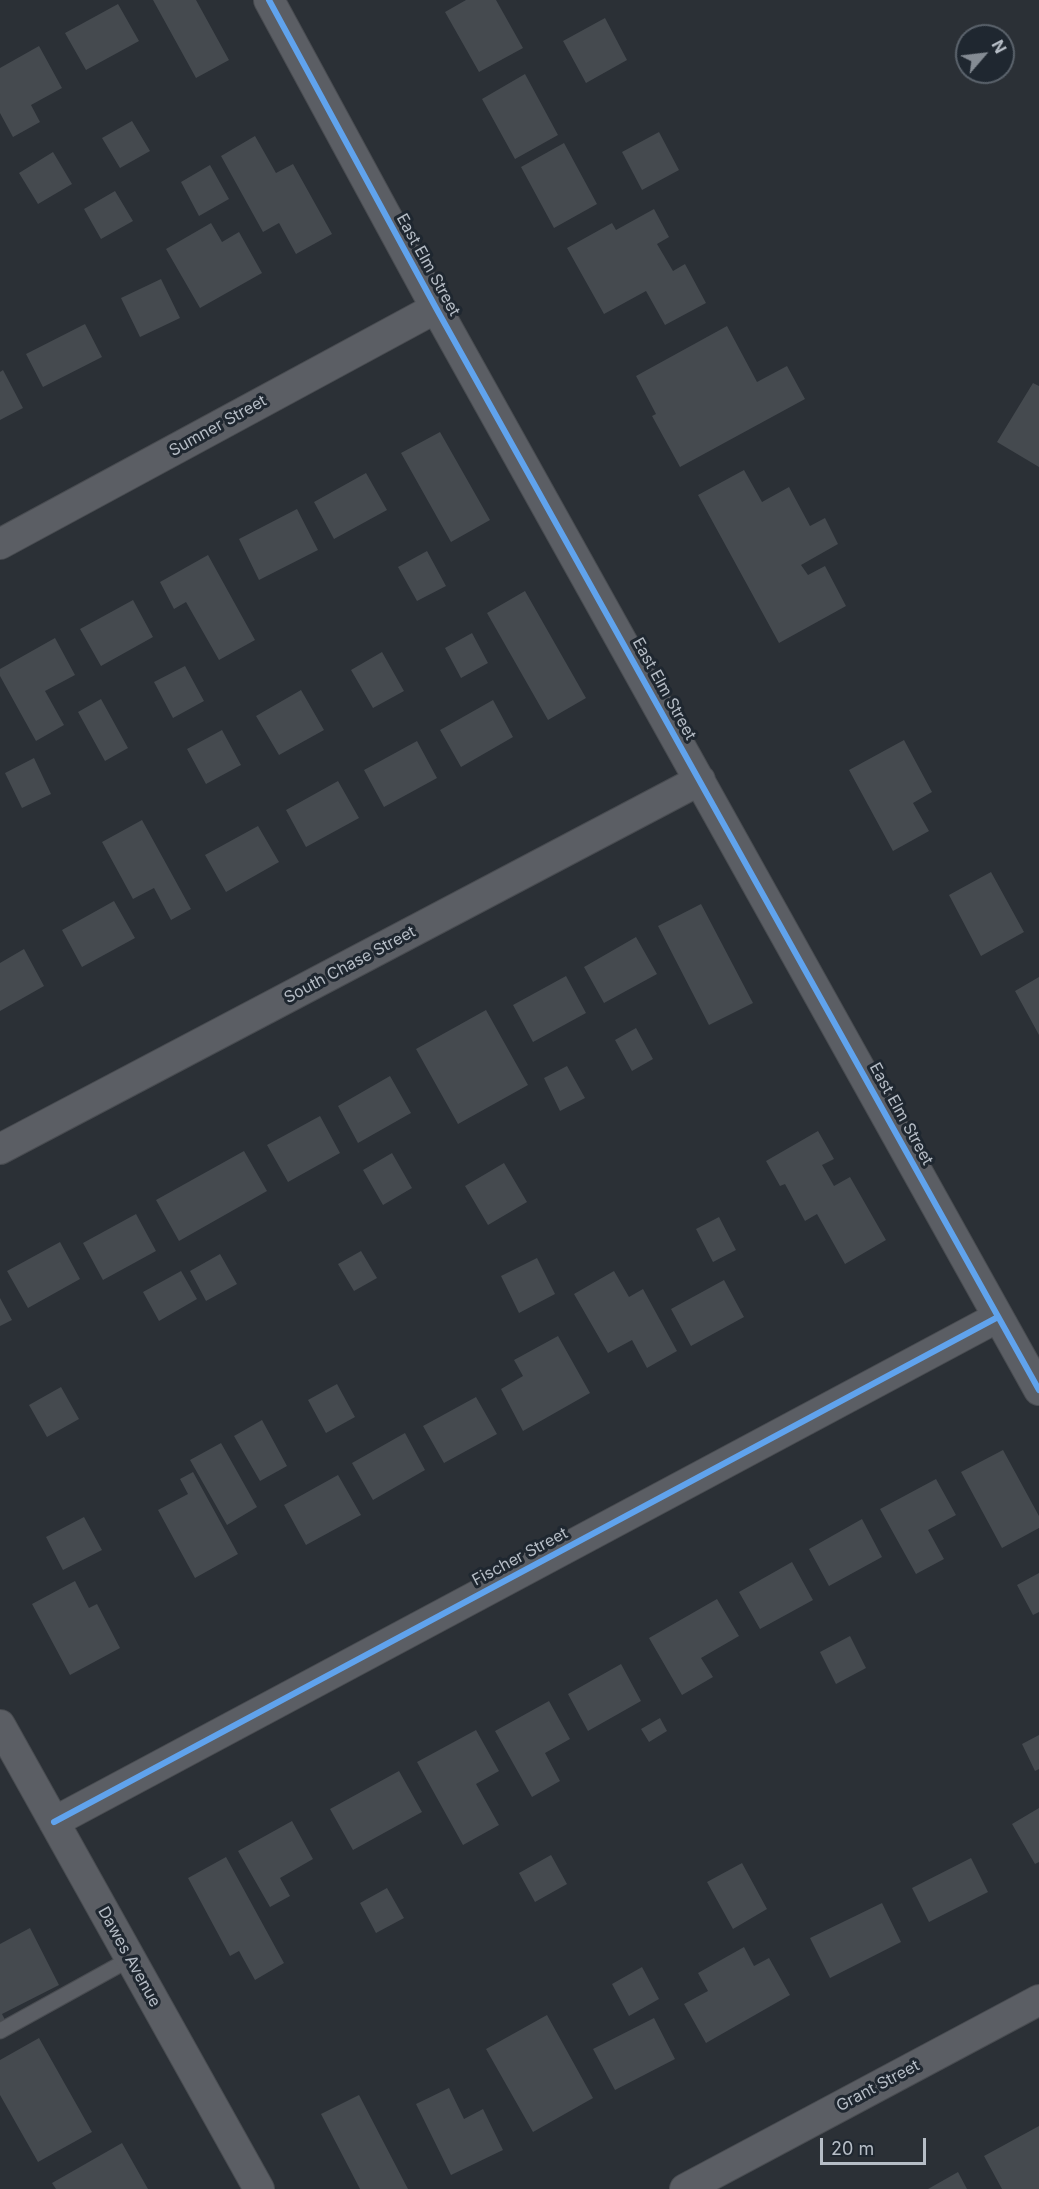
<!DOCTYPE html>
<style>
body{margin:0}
#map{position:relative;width:1039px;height:2189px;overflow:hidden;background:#2b3036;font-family:Inter,sans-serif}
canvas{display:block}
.north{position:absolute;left:955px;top:24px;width:60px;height:60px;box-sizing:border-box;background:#1f2730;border:2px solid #5b636c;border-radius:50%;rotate:62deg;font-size:16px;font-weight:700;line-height:24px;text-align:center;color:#b6bdc6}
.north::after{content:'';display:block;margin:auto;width:21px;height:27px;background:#858c94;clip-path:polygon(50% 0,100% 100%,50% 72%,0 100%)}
.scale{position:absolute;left:820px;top:2138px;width:106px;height:27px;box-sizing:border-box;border:3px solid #b6bdc6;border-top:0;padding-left:8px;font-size:18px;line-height:21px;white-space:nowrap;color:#b6bdc6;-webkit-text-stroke:4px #1f2730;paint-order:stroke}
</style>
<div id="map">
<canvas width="1039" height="2189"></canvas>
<div class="north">N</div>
<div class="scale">20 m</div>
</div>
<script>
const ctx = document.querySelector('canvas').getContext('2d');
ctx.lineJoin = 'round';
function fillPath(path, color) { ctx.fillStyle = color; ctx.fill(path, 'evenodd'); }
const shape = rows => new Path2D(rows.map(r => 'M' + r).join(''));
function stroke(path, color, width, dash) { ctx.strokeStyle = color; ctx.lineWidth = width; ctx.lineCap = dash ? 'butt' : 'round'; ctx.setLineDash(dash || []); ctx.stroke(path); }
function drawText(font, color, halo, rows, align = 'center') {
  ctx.font = font + ' Inter,sans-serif'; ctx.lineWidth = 6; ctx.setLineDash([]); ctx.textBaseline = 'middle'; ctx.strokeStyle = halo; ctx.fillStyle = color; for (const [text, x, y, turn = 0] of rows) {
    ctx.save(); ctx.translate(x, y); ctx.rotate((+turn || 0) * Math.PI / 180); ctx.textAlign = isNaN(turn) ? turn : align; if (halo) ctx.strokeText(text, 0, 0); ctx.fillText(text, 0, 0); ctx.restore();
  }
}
fillPath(shape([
 [153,0,196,0,229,60,196,78],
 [466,0,496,0,523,48,479,72,445,12],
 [118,4,139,41,86,70,65,33],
 [605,18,627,60,586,83,563,41],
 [39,46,62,88,31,105,40,122,13,137,0,113,0,68],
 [525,74,558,135,515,159,482,99],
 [132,121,150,151,120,168,102,138],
 [659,132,679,170,642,190,622,152],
 [255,136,276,173,293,164,332,234,296,254,279,223,263,232,221,156],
 [564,143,597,204,554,228,521,167],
 [53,152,72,184,38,204,19,173],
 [210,165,229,199,199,216,181,182],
 [115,191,133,221,101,239,84,209],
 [654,209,669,237,657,244,673,271,685,264,706,303,665,325,646,291,604,314,567,248,612,223,616,230],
 [211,223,222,242,239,232,262,273,200,308,166,249],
 [161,279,180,318,140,337,121,298],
 [85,324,102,357,43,387,26,354],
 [727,326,757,382,787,366,805,399,680,467,652,416,656,414,636,376],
 [3,370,23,408,0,420,0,372],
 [1033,383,1039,386,1039,467,997,442],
 [440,432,490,520,451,542,401,453],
 [744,470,762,502,789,487,810,526,825,518,838,544,801,565,808,575,825,566,846,606,779,643,698,495],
 [366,473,387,510,334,539,314,502],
 [297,509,318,550,259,580,239,539],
 [427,551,446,586,417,601,398,567],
 [208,555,255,640,219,660,186,602,174,609,160,582],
 [525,591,586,698,548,720,487,613],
 [133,600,153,637,101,666,80,629],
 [472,633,488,663,461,678,445,648],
 [55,638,75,675,45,691,64,725,36,741,0,676,0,669],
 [382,652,404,691,373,708,351,670],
 [185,666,204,701,173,718,154,682],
 [301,690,324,730,279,755,256,716],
 [101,699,128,748,105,761,78,712],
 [493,700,513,737,461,767,440,730],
 [222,730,241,765,206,784,187,749],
 [904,740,932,792,913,803,929,831,893,851,849,770],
 [417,741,437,778,384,807,364,770],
 [34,758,51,794,22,808,5,773],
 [338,781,359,818,306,847,286,810],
 [142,820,191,909,171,920,154,888,133,899,102,842],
 [258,826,279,862,226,892,205,855],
 [991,872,1024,932,981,956,949,895],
 [114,901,135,938,82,967,62,930],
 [701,904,753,1003,709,1025,658,926],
 [636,937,657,974,604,1003,584,967],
 [24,949,44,986,0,1011,0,963],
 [566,976,586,1013,533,1042,513,1005],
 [1039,977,1039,1035,1015,991],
 [486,1010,528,1085,458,1124,416,1049],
 [636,1028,653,1059,632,1071,615,1040],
 [567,1066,585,1098,560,1111,544,1078],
 [390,1076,411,1113,358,1143,338,1106],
 [320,1116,340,1153,288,1182,267,1145],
 [818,1131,834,1159,822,1165,834,1186,850,1177,886,1240,845,1264,817,1214,805,1221,785,1184,780,1186,766,1161],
 [244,1151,267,1191,179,1241,156,1200],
 [392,1153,412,1188,383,1205,363,1170],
 [504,1163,527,1202,488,1225,465,1186],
 [136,1214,156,1251,103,1280,83,1243],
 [719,1217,736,1250,713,1262,696,1229],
 [60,1242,80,1279,28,1308,7,1271],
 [361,1251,377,1278,354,1291,338,1264],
 [220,1254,237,1284,206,1301,190,1271],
 [537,1258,555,1294,519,1313,501,1276],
 [181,1271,197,1299,159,1321,143,1292],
 [614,1271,629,1297,643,1289,677,1351,647,1368,632,1340,608,1353,574,1294],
 [724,1280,744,1317,691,1346,671,1309],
 [0,1298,12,1320,0,1326],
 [558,1336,590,1393,523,1431,501,1389,523,1376,514,1360],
 [337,1384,355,1417,326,1433,308,1400],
 [61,1387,79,1419,47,1437,29,1405],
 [476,1397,497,1434,444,1463,423,1426],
 [262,1420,287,1466,260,1481,234,1436],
 [405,1433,425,1470,373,1500,352,1463],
 [221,1443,257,1507,227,1525,190,1460],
 [1003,1450,1039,1516,1039,1528,1002,1548,961,1472],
 [193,1472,238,1554,195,1578,158,1510,188,1494,180,1479],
 [338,1475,361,1515,306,1545,284,1505],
 [936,1479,956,1515,928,1530,944,1559,916,1574,880,1509],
 [84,1517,102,1550,63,1570,46,1537],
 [862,1519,882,1557,829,1586,809,1549],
 [792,1562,813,1600,760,1629,739,1592],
 [1039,1573,1039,1612,1033,1615,1017,1585],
 [75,1581,89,1608,97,1604,120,1648,70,1675,32,1604],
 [717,1599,739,1636,701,1658,713,1677,682,1695,649,1638],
 [850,1636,866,1668,836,1684,820,1652],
 [621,1664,641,1701,588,1731,568,1694],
 [549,1701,570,1739,545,1753,560,1781,532,1797,495,1731],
 [660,1718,667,1731,649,1742,641,1729],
 [476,1730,499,1771,476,1784,499,1825,463,1845,417,1762],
 [1039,1735,1039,1769,1035,1771,1022,1744],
 [399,1771,422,1812,353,1850,330,1809],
 [1039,1808,1039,1862,1035,1864,1012,1824],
 [292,1821,313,1859,280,1878,290,1896,270,1907,238,1851],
 [551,1855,567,1884,535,1902,519,1873],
 [226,1857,284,1963,255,1980,239,1951,230,1956,188,1878],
 [971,1858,988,1892,929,1922,912,1888],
 [742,1863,767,1909,733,1929,707,1882],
 [387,1888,404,1918,376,1933,360,1903],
 [882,1903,901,1942,830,1978,810,1938],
 [30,1928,59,1985,2,2014,11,2031,0,2037,0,1944],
 [744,1947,754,1966,769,1958,790,1995,706,2043,684,2004,708,1991,698,1973],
 [642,1967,659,1999,629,2016,612,1984],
 [547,2015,593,2098,533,2132,486,2049],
 [654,2018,675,2059,615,2090,593,2049],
 [39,2038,92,2132,38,2162,0,2095,0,2060],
 [449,2088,464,2119,483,2109,503,2150,451,2175,416,2104],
 [359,2095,408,2189,360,2189,321,2114],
 [1039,2126,1039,2189,1002,2189,984,2156],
 [122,2143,148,2189,56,2189,52,2183],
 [958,2172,967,2189,928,2189]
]), '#454a4f');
const lane = shape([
 [0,2031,130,1959]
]);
const street = shape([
 [269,0,436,308,1039,1390],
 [0,544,436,308],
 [0,1149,700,780],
 [0,1725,259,2189],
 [54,1822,998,1317],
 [685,2189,1039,2000]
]);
stroke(lane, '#494c51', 17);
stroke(street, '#494c51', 32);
stroke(lane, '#5b5e64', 15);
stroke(street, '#5b5e64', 30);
stroke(shape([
 [269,0,436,308,1039,1390],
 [54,1822,998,1317]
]), '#60a3ed', 6);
drawText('16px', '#b6bdc6', '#1f2730', [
 ["East Elm Street",428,265,61],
 ["Sumner Street",218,426,-29],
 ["East Elm Street",664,689,61],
 ["South Chase Street",350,965,-28],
 ["East Elm Street",901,1114,61],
 ["Fischer Street",520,1557,-28],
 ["Dawes Avenue",129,1957,61],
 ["Grant Street",878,2086,-28]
]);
</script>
